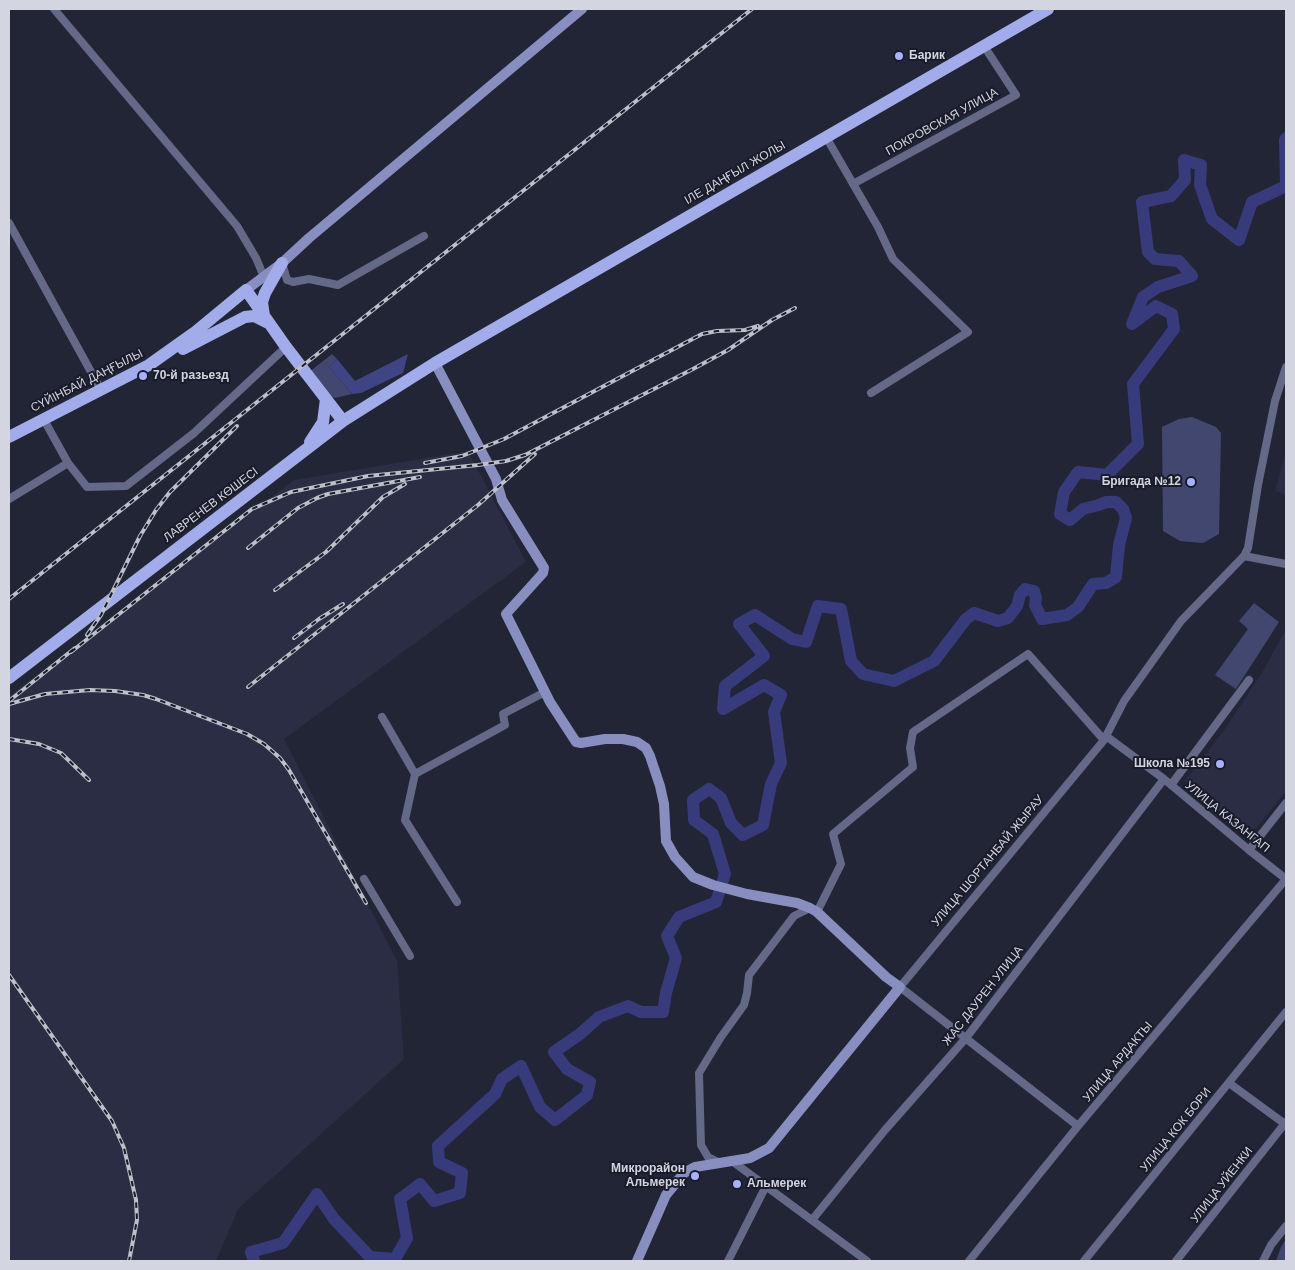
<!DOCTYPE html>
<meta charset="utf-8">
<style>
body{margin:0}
#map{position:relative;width:1295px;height:1270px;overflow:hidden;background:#222535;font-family:Helvetica,sans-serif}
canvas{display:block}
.frame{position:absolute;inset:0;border:10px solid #d3d5e0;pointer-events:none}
</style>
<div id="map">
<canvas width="1295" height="1270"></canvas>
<div class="frame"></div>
</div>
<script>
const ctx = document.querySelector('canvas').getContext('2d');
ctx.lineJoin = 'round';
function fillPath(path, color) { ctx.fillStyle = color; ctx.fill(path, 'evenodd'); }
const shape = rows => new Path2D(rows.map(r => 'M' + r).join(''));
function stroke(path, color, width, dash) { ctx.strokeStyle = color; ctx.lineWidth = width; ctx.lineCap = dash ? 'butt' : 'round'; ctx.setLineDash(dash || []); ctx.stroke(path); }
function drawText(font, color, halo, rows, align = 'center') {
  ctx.font = font + ' Helvetica,sans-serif'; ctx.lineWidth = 4; ctx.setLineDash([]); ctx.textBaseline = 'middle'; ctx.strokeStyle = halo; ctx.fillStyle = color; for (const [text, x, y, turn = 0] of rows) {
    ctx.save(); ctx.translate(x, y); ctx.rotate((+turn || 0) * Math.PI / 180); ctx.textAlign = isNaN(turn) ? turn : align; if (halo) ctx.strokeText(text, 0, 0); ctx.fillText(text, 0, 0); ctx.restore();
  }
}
fillPath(shape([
 [468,451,526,562,284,739,397,961,404,1059,238,1209,216,1261,9,1261,9,696,294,480],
 [1286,451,1286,495,1275,491],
 [1286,629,1286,791,1249,837,1185,781,1225,729,1263,671]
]), '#2a2d43');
fillPath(shape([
 [332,354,337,359,329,367,352,394,335,398,329,395,309,372],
 [1192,417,1216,427,1221,433,1219,534,1203,543,1180,541,1163,531,1162,427,1179,419],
 [1254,603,1279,622,1236,689,1215,675,1248,629,1239,621],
 [1286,1239,1286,1261,1276,1261,1281,1247]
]), '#42476f');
fillPath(shape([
 [408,354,403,373,361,393,352,394,329,367,337,359,355,381]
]), '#404485');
stroke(shape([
 [1286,138,1285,140,1286,181],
 [254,1261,251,1252,283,1243,317,1194,334,1219,370,1257,395,1259,407,1238,400,1199,420,1184,434,1201,460,1193,462,1173,439,1162,438,1146,495,1094,502,1079,521,1066,540,1107,555,1120,587,1095,590,1082,567,1069,554,1052,580,1034,599,1017,628,1006,641,1012,663,1012,666,993,676,958,667,936,679,917,716,902,725,874,713,834,694,820,693,800,709,789,721,798,731,823,743,835,763,825,771,784,781,763,774,712,781,695,764,685,723,709,725,686,764,656,739,624,755,615,792,639,806,642,818,606,841,609,851,661,863,674,894,681,934,661,966,619,974,613,998,621,1008,618,1017,606,1020,595,1025,589,1034,591,1036,598,1035,605,1042,619,1067,615,1078,607,1093,584,1106,583,1116,577,1119,545,1126,518,1123,509,1116,502,1106,502,1099,505,1083,509,1070,520,1060,514,1064,492,1078,472,1107,475,1138,444,1133,384,1174,329,1172,314,1156,306,1132,324,1143,297,1158,287,1192,276,1179,261,1155,259,1148,252,1142,202,1171,196,1185,180,1184,160,1201,165,1200,185,1212,219,1239,240,1252,202,1286,186]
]), '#383b7b', 12);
stroke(shape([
 [54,9,237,226,256,258,264,277],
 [826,137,878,227,893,259,968,332,871,393],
 [853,184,1016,95,984,46],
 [9,223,101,390],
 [282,263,287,280,293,282,309,279,338,285,424,236],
 [68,463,87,487,126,486,194,433,286,347],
 [9,499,68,463,43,418],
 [1244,556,1286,564],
 [382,717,415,774,405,820,457,902],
 [1106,736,1164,779,1249,850,1286,879],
 [415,774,505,725,503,714,545,692],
 [1171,785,1249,680],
 [1249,850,1286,803],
 [364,879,410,956],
 [817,912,841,864,833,834,913,767,910,748,913,732,1028,654,1104,740],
 [1229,1083,1285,1124],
 [1078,1126,900,987,1104,740,1124,701,1181,621,1244,556,1248,548,1258,485,1275,401,1286,367],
 [732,1161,867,1261],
 [720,1163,708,1157,701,1145,699,1073,721,1037,744,1005,747,993,749,975,794,916,810,908],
 [812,1220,885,1130,966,1038,1164,779],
 [728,1261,766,1186],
 [969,1261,1078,1126,1286,879],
 [1084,1261,1286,1012],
 [1176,1261,1286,1122],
 [1263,1261,1271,1245,1286,1226]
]), '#646988', 8);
stroke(shape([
 [246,290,282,263,309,238,582,9],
 [435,363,496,479,502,500,544,568,543,573,506,614,550,702,576,742,581,743,605,739,623,739,637,742,646,748,650,756,660,786,664,804,666,841,675,857,693,877,713,885,747,894,797,903,810,908,817,912,886,977,900,987,769,1148,750,1158,695,1167,684,1173,666,1195,637,1261]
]), '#888fc0', 10);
stroke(shape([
 [264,316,262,302,265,293,282,263],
 [183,349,245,317,254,316,268,323],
 [9,437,149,365,194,333,246,290,286,347,343,421],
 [310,442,323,422,326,399],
 [9,678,343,421,435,363,1048,9]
]), '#a3aceb', 12);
const rail = shape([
 [425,463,462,456,504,439,702,334,717,331,745,330,758,326],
 [248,548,298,508,317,498,328,494,420,477],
 [275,590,326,552,383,497,405,484],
 [9,599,752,9],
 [87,635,101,615,140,536,156,510,170,492,237,426],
 [294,638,319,619,343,604],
 [71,652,252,509,291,492,368,476,478,465,506,461,525,455,693,369,728,350,772,320,795,308],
 [248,687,478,505,535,454],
 [9,701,75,648],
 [9,704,45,694,90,690,115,691,143,695,156,699,247,734,264,744,280,758,289,770,366,903],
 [9,739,39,744,61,753,89,780],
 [9,975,112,1121,124,1148,136,1200,137,1220,129,1261]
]);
stroke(rail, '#bdbfca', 4);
stroke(rail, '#191b2a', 2, [5.5]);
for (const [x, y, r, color] of [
 [899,56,5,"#a7b1fc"],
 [143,376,5,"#a7b1fc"],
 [1191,482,5,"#a7b1fc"],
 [1220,764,5,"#a7b1fc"],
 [695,1176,5,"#a7b1fc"],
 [737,1184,5,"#a7b1fc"]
]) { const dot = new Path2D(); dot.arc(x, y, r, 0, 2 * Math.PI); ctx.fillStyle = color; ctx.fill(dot); stroke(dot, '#191b2a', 2); }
drawText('bold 12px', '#d3d5e0', '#191b2a', [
 ["Барик",909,56],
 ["70-й разьезд",153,376],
 ["Бригада №12",1181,482,"right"],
 ["Школа №195",1210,764,"right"],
 ["Микрорайон",685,1169,"right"],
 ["Альмерек",685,1183,"right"],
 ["Альмерек",747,1184]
], 'left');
drawText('12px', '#d3d5e0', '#191b2a', [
 ["ПОКРОВСКАЯ УЛИЦА",942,122,-29],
 ["ІЛЕ ДАҢҒЫЛ ЖОЛЫ",735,173,-30],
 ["СҮЙІНБАЙ ДАҢҒЫЛЫ",87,381,-27],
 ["ЛАВРЕНЕВ КӨШЕСІ",211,505,-37],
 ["УЛИЦА КАЗАНГАП",1227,817,39],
 ["УЛИЦА ШОРТАНБАЙ ЖЫРАУ",988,861,-50],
 ["ЖАС ДАУРЕН УЛИЦА",983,996,-52],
 ["УЛИЦА АРДАКТЫ",1118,1062,-50],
 ["УЛИЦА КОК БОРИ",1176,1130,-51],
 ["УЛИЦА УЙЕНКИ",1222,1185,-52]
]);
</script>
